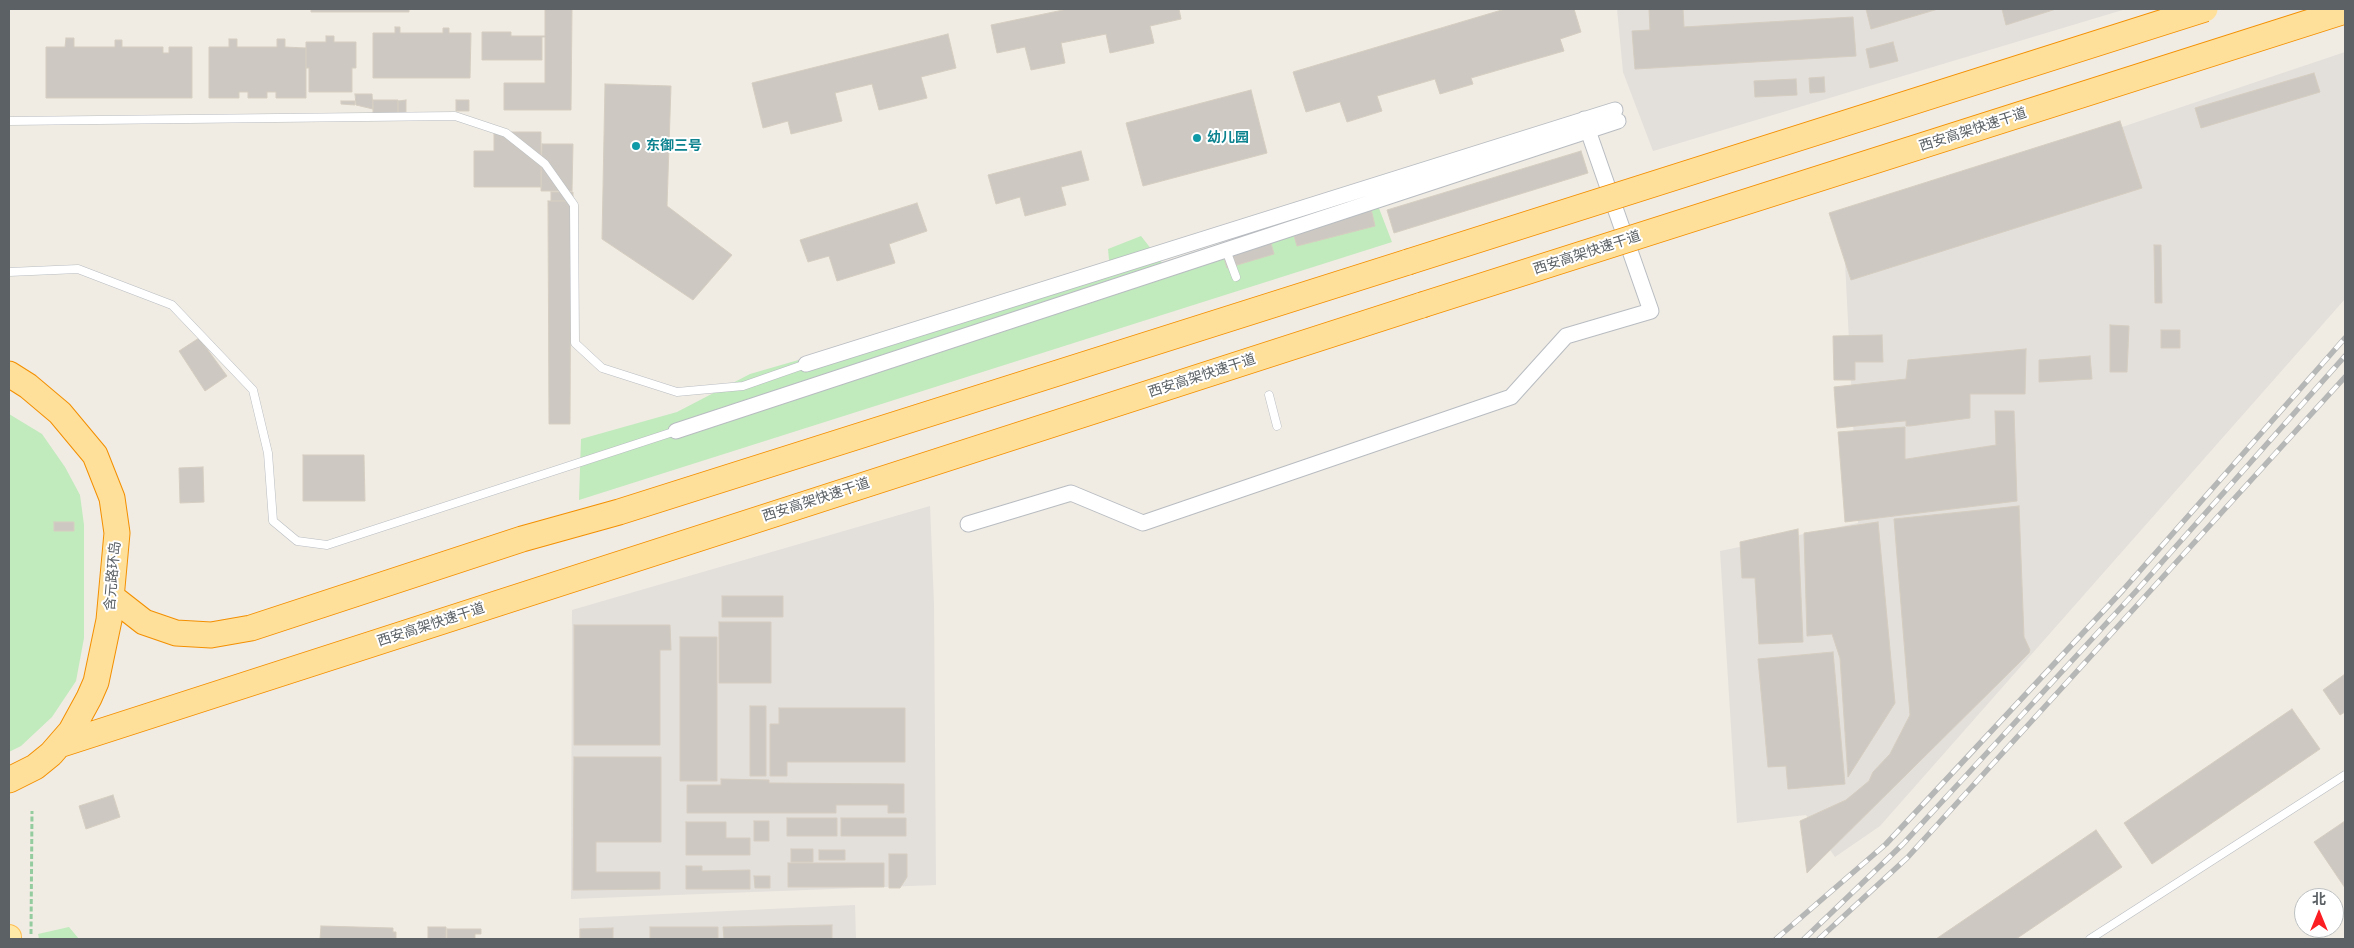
<!DOCTYPE html>
<meta charset="utf-8">
<style>
body{margin:0}
#map{position:relative;width:2354px;height:948px;overflow:hidden;background:#f0ece3;font-family:"Open Sans","Noto Sans SC",sans-serif}
canvas{display:block}
.frame{position:absolute;inset:0;border:10px solid #5b6165;pointer-events:none}
.north{position:absolute;left:2294px;top:888px;width:50px;height:50px;box-sizing:border-box;background:#fff;border:1px solid #bdc0c1;border-radius:50%;rotate:0deg;font-size:14px;font-weight:700;line-height:20px;text-align:center;color:#5b6165}
.north::after{content:'';display:block;margin:auto;width:18px;height:22px;background:#fb1e22;clip-path:polygon(50% 0,100% 100%,50% 72%,0 100%)}
</style>
<div id="map">
<canvas width="2354" height="948"></canvas>
<div class="frame"></div>
<div class="north">北</div>
</div>
<script>
const ctx = document.querySelector('canvas').getContext('2d');
ctx.lineJoin = 'round';
function fillPath(path, color) { ctx.fillStyle = color; ctx.fill(path, 'evenodd'); }
const shape = rows => new Path2D(rows.map(r => 'M' + r).join(''));
function stroke(path, color, width, dash) { ctx.strokeStyle = color; ctx.lineWidth = width; ctx.lineCap = dash ? 'butt' : 'round'; ctx.setLineDash(dash || []); ctx.stroke(path); }
function drawText(font, color, halo, rows, align = 'center') {
  ctx.font = font + ' "Open Sans","Noto Sans SC",sans-serif'; ctx.lineWidth = 4; ctx.setLineDash([]); ctx.textBaseline = 'middle'; ctx.strokeStyle = halo; ctx.fillStyle = color; for (const [text, x, y, turn = 0] of rows) {
    ctx.save(); ctx.translate(x, y); ctx.rotate((+turn || 0) * Math.PI / 180); ctx.textAlign = isNaN(turn) ? turn : align; if (halo) ctx.strokeText(text, 0, 0); ctx.fillText(text, 0, 0); ctx.restore();
  }
}
fillPath(shape([
 [1617,9,2126,9,1653,151,1623,72],
 [2345,52,2345,299,1880,826,1835,857,1806,815,1737,823,1720,551,1858,523,1843,221],
 [930,506,934,604,936,885,571,899,572,610],
 [855,905,856,939,579,939,579,918]
]), '#e3dfdb');
fillPath(shape([
 [1375,198,1392,242,579,500,581,439,677,412,750,374,1110,270,1108,249,1141,236,1170,273],
 [9,414,42,434,65,467,80,495,84,525,84,638,76,681,52,717,21,746,9,752],
 [69,927,79,939,39,939,38,934]
]), '#c1eabd');
const building = shape([
 [311,9,409,9,409,12,311,12,311,9],
 [545,9,572,9,571,110,504,110,504,83,545,83,545,37,542,37,542,60,482,60,482,32,511,32,511,36,545,36,545,9],
 [1068,9,1179,9,1181,19,1150,26,1154,43,1110,53,1106,34,1061,43,1065,63,1031,70,1025,47,997,53,991,25,1068,9],
 [1505,9,1574,9,1581,32,1560,39,1564,51,1471,78,1473,84,1440,94,1435,79,1377,96,1382,111,1347,122,1340,102,1306,112,1293,72,1505,9],
 [1649,9,1683,9,1684,27,1853,17,1856,56,1635,69,1632,31,1650,30,1649,9],
 [1866,9,1938,9,1871,29,1866,9],
 [2002,9,2056,9,2006,25,2002,9],
 [395,27,400,27,400,33,443,33,443,28,449,28,449,33,471,33,470,78,373,78,373,33,395,33,395,27],
 [948,34,956,68,921,77,927,98,879,110,872,84,835,93,842,121,791,134,788,121,763,128,752,83,948,34],
 [326,36,334,36,334,42,356,42,356,68,352,68,352,92,309,92,309,68,306,68,306,42,326,42,326,36],
 [66,38,74,38,74,47,115,47,115,40,122,40,122,47,163,47,163,53,169,53,169,47,192,47,192,98,46,98,46,47,65,47,66,38],
 [229,39,237,39,237,47,277,47,277,39,285,39,285,47,306,48,306,98,276,98,276,92,267,92,267,98,248,98,248,92,239,92,239,98,209,98,209,47,229,47,229,39],
 [1893,42,1898,61,1870,68,1866,49,1893,42],
 [2314,73,2320,92,2201,128,2195,108,2314,73],
 [1824,77,1825,92,1810,93,1809,78,1824,77],
 [1796,79,1797,95,1755,97,1754,81,1796,79],
 [605,84,671,86,667,206,732,255,693,300,602,239,605,84],
 [1251,90,1267,153,1143,186,1126,123,1251,90],
 [355,94,372,94,373,109,356,105,355,94],
 [373,100,398,100,398,117,377,117,373,113,373,100],
 [406,100,406,117,398,117,398,101,406,100],
 [456,100,469,100,469,111,456,111,456,100],
 [341,101,355,101,355,105,341,104,341,101],
 [2120,121,2142,188,1851,280,1829,213,2120,121],
 [494,132,541,132,541,187,474,187,474,151,494,151,494,132],
 [542,144,573,144,572,191,541,191,542,144],
 [1081,151,1089,180,1061,187,1066,205,1025,216,1020,197,996,204,988,175,1081,151],
 [1581,151,1588,173,1394,233,1387,210,1581,151],
 [551,192,573,192,573,201,551,201,551,192],
 [548,201,571,201,570,424,549,424,548,201],
 [917,203,927,231,889,244,895,263,837,281,829,256,808,262,800,240,917,203],
 [1371,209,1375,226,1297,246,1292,229,1371,209],
 [1268,233,1274,254,1227,268,1221,247,1268,233],
 [2154,245,2161,245,2162,303,2155,303,2154,245],
 [2110,325,2129,326,2127,372,2110,372,2110,325],
 [2161,330,2180,330,2180,348,2161,348,2161,330],
 [1882,335,1883,362,1855,362,1855,380,1834,380,1833,336,1882,335],
 [199,338,227,376,205,391,179,351,199,338],
 [2026,349,2025,394,1970,394,1970,418,1910,426,1906,426,1906,421,1904,421,1837,428,1834,387,1906,379,1908,360,2026,349],
 [2090,356,2092,379,2039,382,2039,360,2090,356],
 [1995,411,2014,411,2017,501,1845,522,1838,432,1905,427,1905,459,1907,459,1996,445,1995,411],
 [303,455,364,455,365,501,303,501,303,455],
 [203,467,204,502,180,503,179,468,203,467],
 [2019,506,2024,637,2030,650,2029,653,1807,873,1800,821,1846,800,1869,781,1873,772,1890,754,1910,715,1894,519,2019,506],
 [54,522,74,522,74,531,54,531,54,522],
 [1878,522,1895,703,1848,777,1840,658,1832,634,1807,636,1804,533,1878,522],
 [1798,529,1803,642,1759,644,1755,578,1742,578,1740,542,1798,529],
 [722,596,783,596,783,617,722,617,722,596],
 [719,622,771,622,771,683,719,683,719,622],
 [574,625,670,625,671,650,660,650,660,745,574,745,574,625],
 [680,637,717,637,717,781,680,781,680,637],
 [1833,652,1845,784,1788,789,1786,766,1768,767,1758,659,1833,652],
 [2345,674,2345,712,2340,715,2323,690,2345,674],
 [750,706,766,706,766,776,750,776,750,706],
 [779,708,905,708,905,762,787,762,787,776,770,776,770,724,779,724,779,708],
 [2292,709,2320,749,2152,864,2124,823,2292,709],
 [574,757,661,757,661,842,596,842,596,872,660,872,660,889,573,890,574,757],
 [721,779,769,780,769,783,904,784,904,813,888,813,888,805,836,805,836,813,687,813,687,785,721,785,721,779],
 [113,795,120,817,86,829,79,806,113,795],
 [787,818,837,818,837,836,787,836,787,818],
 [841,818,906,818,906,836,841,836,841,818],
 [754,821,769,821,769,841,754,841,754,821],
 [2345,821,2345,888,2314,842,2345,821],
 [686,822,726,822,726,838,750,838,750,855,686,855,686,822],
 [2096,830,2122,867,2016,939,1936,939,2096,830],
 [791,849,813,849,813,862,791,862,791,849],
 [819,850,845,850,845,860,819,860,819,850],
 [889,854,907,854,907,877,900,888,889,888,889,854],
 [788,863,884,863,884,887,788,887,788,863],
 [686,866,702,866,702,871,750,870,750,889,686,889,686,866],
 [754,876,770,876,770,888,755,888,754,876],
 [832,925,832,939,724,939,723,927,832,925],
 [321,926,393,928,393,932,396,932,396,939,320,939,321,926],
 [428,927,446,927,446,939,428,939,428,927],
 [650,927,718,927,718,939,650,939,650,927],
 [613,928,613,939,580,939,580,929,613,928],
 [447,929,481,929,481,934,475,934,475,939,447,939,447,929]
]);
fillPath(building, '#cdc9c2');
stroke(building, '#d5cdc1', 1);
const service = shape([
 [9,121,455,116,506,133,545,164,574,205,575,343,602,368,677,392,743,386,806,364],
 [1226,250,1236,277],
 [9,272,78,269,172,305,253,390,268,453,273,521,297,541,327,545,676,431],
 [1269,395,1277,426],
 [2090,939,2345,775]
]);
const minor = shape([
 [806,364,1615,110],
 [676,431,1618,121],
 [968,524,1071,493,1143,523,1511,397,1566,336,1651,311,1584,119]
]);
const primary = shape([
 [9,937,9,939]
]);
const trunk = shape([
 [9,374,28,386,60,413,95,455,112,498,117,533,109,620,96,682,89,698,71,731,51,754,35,767,9,780],
 [112,597,144,622,176,633,211,635,251,628,522,539,619,512,1408,262],
 [59,745,1422,305]
]);
stroke(service, '#b8bcc1', 9);
stroke(minor, '#b8bcc1', 17);
stroke(primary, '#ffbc4d', 26);
stroke(trunk, '#f38f00', 27);
stroke(shape([
 [31,934,32,811]
]), '#95cc9f', 3, [5, 2.5]);
stroke(service, '#fff', 8);
stroke(minor, '#fff', 15);
stroke(primary, '#ffe9a9', 24);
stroke(trunk, '#ffe09a', 25);
const rail = shape([
 [1776,939,1886,844,2123,590,2345,338],
 [1804,939,1903,844,2139,588,2345,356],
 [1819,939,1907,858,2345,377]
]);
stroke(rail, '#b5b6b6', 5.5);
stroke(rail, '#fff', 4, [11]);
const trunkBridge = shape([
 [1408,262,2205,9],
 [1422,305,2345,11]
]);
stroke(trunkBridge, '#f38f00', 27, []);
stroke(trunkBridge, '#ffe09a', 25);
for (const [x, y, r, color] of [
 [1197,138,5,"#0f9aa8"],
 [636,146,5,"#0f9aa8"]
]) { const dot = new Path2D(); dot.arc(x, y, r, 0, 2 * Math.PI); ctx.fillStyle = color; ctx.fill(dot); stroke(dot, '#fff', 2); }
drawText('14px', '#5b6165', '#fff', [
 ["西安高架快速干道",1973,130,-18],
 ["西安高架快速干道",1587,253,-18],
 ["西安高架快速干道",1202,376,-18],
 ["西安高架快速干道",816,500,-18],
 ["含元路环岛",113,576,-85],
 ["西安高架快速干道",431,625,-18]
]);
drawText('bold 14px', '#0d838f', '#fff', [
 ["幼儿园",1207,138],
 ["东御三号",646,146]
], 'left');
</script>
